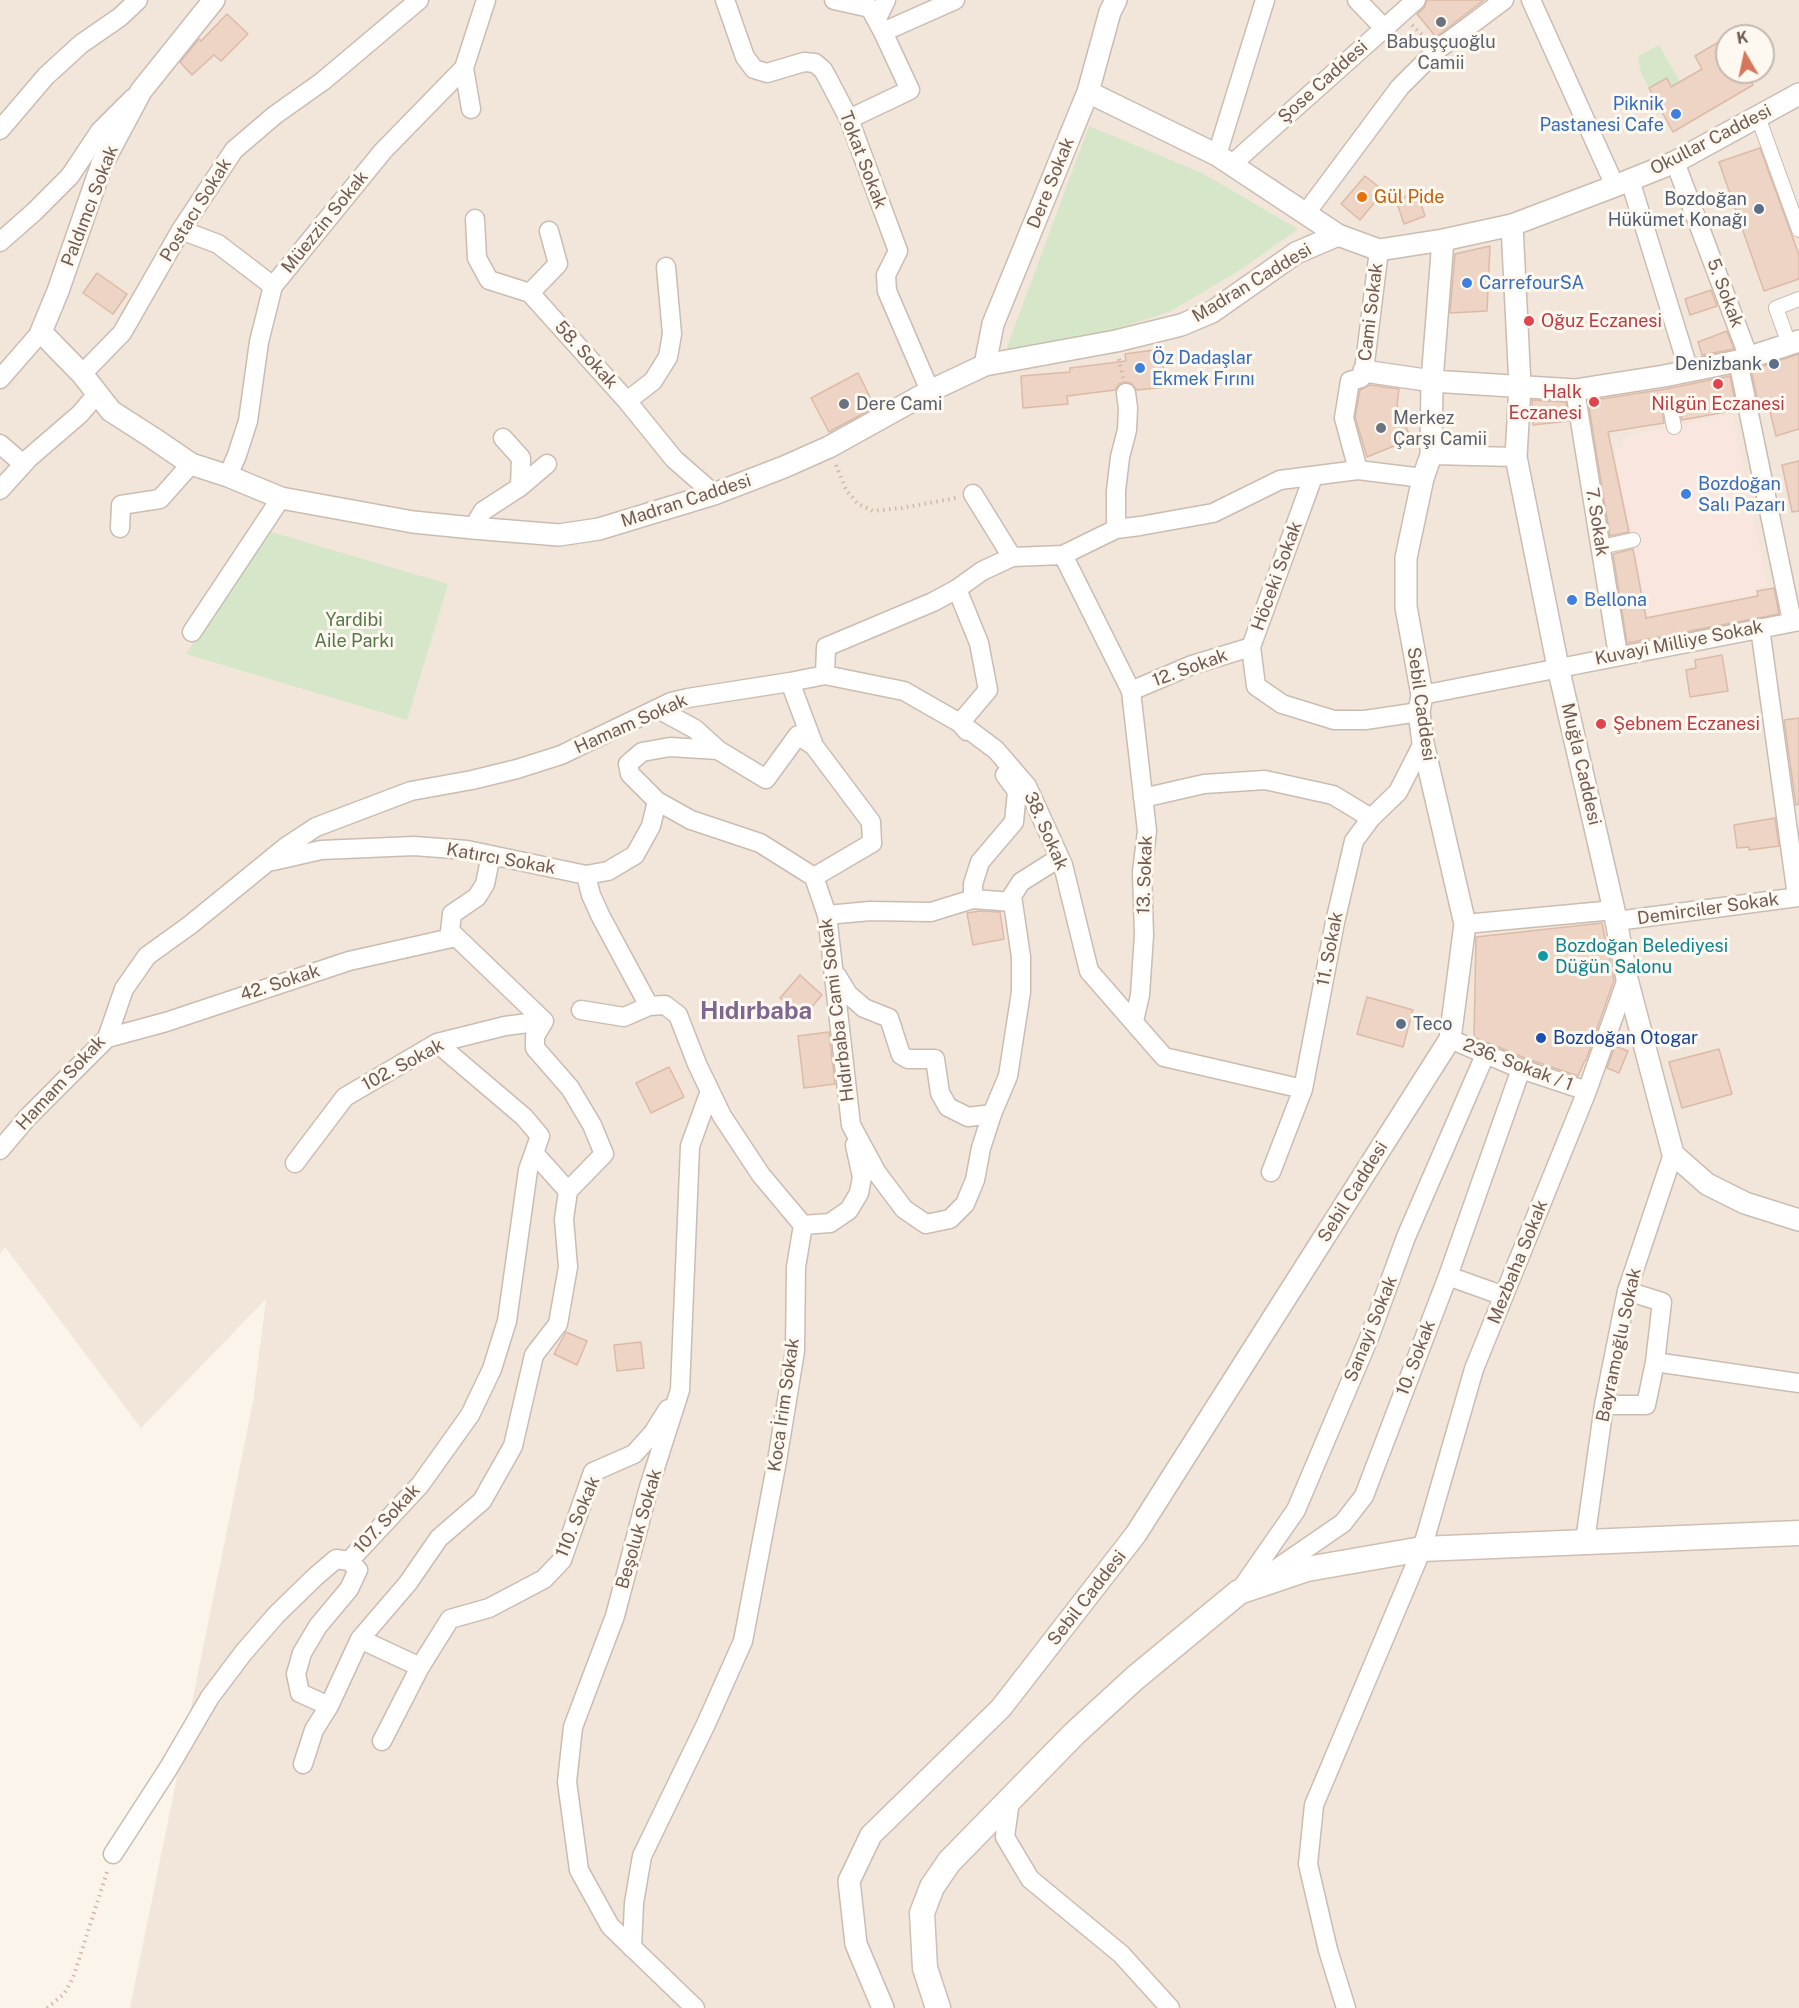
<!DOCTYPE html>
<meta charset="utf-8">
<style>
body{margin:0}
#map{position:relative;width:1799px;height:2008px;overflow:hidden;background:#faf4ea;font-family:"Public Sans",sans-serif}
canvas{display:block}
.north{position:absolute;left:1715px;top:24px;width:60px;height:60px;box-sizing:border-box;background:#fdf8f0;border:2px solid #c5b9b0;border-radius:50%;rotate:351deg;font-size:16px;font-weight:700;line-height:24px;text-align:center;color:#725b50}
.north::after{content:'';display:block;margin:auto;width:21px;height:27px;background:#d6765d;clip-path:polygon(50% 0,100% 100%,50% 72%,0 100%)}
</style>
<div id="map">
<canvas width="1799" height="2008"></canvas>
<div class="north">K</div>
</div>
<script>
const ctx = document.querySelector('canvas').getContext('2d');
ctx.lineJoin = 'round';
function fillPath(path, color) { ctx.fillStyle = color; ctx.fill(path, 'evenodd'); }
const shape = rows => new Path2D(rows.map(r => 'M' + r).join(''));
function stroke(path, color, width, dash) { ctx.strokeStyle = color; ctx.lineWidth = width; ctx.lineCap = dash ? 'butt' : 'round'; ctx.setLineDash(dash || []); ctx.stroke(path); }
function drawText(font, color, halo, rows, align = 'center') {
  ctx.font = font + ' "Public Sans",sans-serif'; ctx.lineWidth = 6; ctx.setLineDash([]); ctx.textBaseline = 'middle'; ctx.strokeStyle = halo; ctx.fillStyle = color; for (const [text, x, y, turn = 0] of rows) {
    ctx.save(); ctx.translate(x, y); ctx.rotate((+turn || 0) * Math.PI / 180); ctx.textAlign = isNaN(turn) ? turn : align; if (halo) ctx.strokeText(text, 0, 0); ctx.fillText(text, 0, 0); ctx.restore();
  }
}
fillPath(shape([
 [0,0,1799,0,1799,2008,130,2008,253,1402,266,1299,141,1428,5,1247,0,1254],
 [1727,36,1763,36,1763,72,1727,72]
]), '#f1e6d9');
fillPath(shape([
 [1732,414,1767,586,1755,588,1756,594,1648,616,1614,449,1624,446,1622,437]
]), '#f9e6df');
fillPath(shape([
 [1659,45,1684,89,1676,94,1666,78,1649,88,1640,70,1638,56],
 [1089,126,1202,173,1298,229,1237,272,1169,312,1082,340,1004,355],
 [268,531,448,584,407,720,186,654]
]), '#d6e7c9');
const building = shape([
 [1427,0,1484,0,1436,37,1417,14,1424,8,1427,0],
 [227,14,248,34,221,61,214,55,192,75,180,62,199,39,201,41,227,14],
 [1727,37,1727,72,1746,72,1753,85,1673,132,1649,88,1667,78,1671,87,1702,69,1695,56,1727,37],
 [1760,148,1799,255,1799,279,1764,291,1719,162,1760,148],
 [1365,176,1384,191,1360,220,1341,204,1365,176],
 [1417,192,1425,216,1404,224,1396,200,1417,192],
 [1490,246,1487,311,1450,313,1455,254,1490,246],
 [97,273,127,294,113,314,83,293,97,273],
 [1711,290,1717,306,1690,315,1685,299,1711,290],
 [1727,331,1734,349,1702,355,1698,342,1727,331],
 [1161,349,1166,387,1137,390,1131,383,1124,382,1119,384,1115,390,1067,396,1068,404,1023,408,1021,376,1070,372,1070,368,1126,361,1125,354,1161,349],
 [1799,354,1799,429,1776,436,1768,404,1759,406,1751,370,1799,354],
 [858,373,875,407,829,432,811,398,858,373],
 [1730,376,1737,410,1682,420,1677,401,1669,397,1661,404,1664,423,1608,432,1629,532,1610,536,1588,401,1666,389,1730,376],
 [1370,385,1399,389,1397,405,1411,439,1367,457,1355,417,1360,390,1370,385],
 [1532,400,1566,402,1569,421,1533,425,1532,400],
 [1799,461,1799,511,1792,512,1782,465,1799,461],
 [1633,549,1646,618,1758,596,1757,591,1774,588,1779,614,1627,643,1613,554,1633,549],
 [1722,655,1728,691,1690,697,1686,670,1696,668,1695,660,1722,655],
 [1799,718,1799,804,1796,805,1784,720,1799,718],
 [1775,818,1779,846,1749,850,1749,847,1737,848,1734,825,1775,818],
 [980,911,1000,912,1004,939,973,945,967,913,980,911],
 [1602,923,1614,980,1586,1060,1585,1060,1578,1076,1525,1058,1474,1037,1476,937,1602,923],
 [800,975,822,995,803,1017,780,998,800,975],
 [1367,997,1413,1010,1403,1047,1357,1034,1367,997],
 [829,1032,835,1084,804,1088,798,1036,829,1032],
 [1615,1046,1628,1051,1619,1073,1607,1068,1615,1046],
 [1719,1049,1732,1094,1682,1108,1669,1062,1719,1049],
 [669,1067,684,1097,651,1113,636,1083,669,1067],
 [566,1332,587,1341,577,1365,554,1354,566,1332],
 [641,1342,644,1368,617,1371,614,1345,641,1342]
]);
fillPath(building, '#edd4c4');
stroke(building, '#ddbaa7', 1.5);
const pedestrian = shape([
 [1758,117,1799,230],
 [1789,344,1776,308,1799,299],
 [1670,406,1674,427],
 [1601,547,1633,540]
]);
const minor = shape([
 [725,0,745,57,754,69,767,73,804,62,815,63,823,70,827,77,849,119,898,251,886,275,887,291,930,391],
 [834,0,870,8,883,32],
 [1357,0,1384,28],
 [1531,0,1615,186],
 [877,19,886,0],
 [464,68,471,109],
 [849,119,910,90,883,32,955,0],
 [0,130,46,76,81,44,120,17,138,0],
 [1217,155,1265,0],
 [1675,162,1749,358],
 [1231,165,1416,0],
 [1630,180,1689,371],
 [1306,213,1400,87,1437,50,1504,0],
 [475,219,477,258,489,280,530,293,627,401,674,459,714,494],
 [181,230,218,244,273,286],
 [0,242,34,212,70,176,100,131,133,98],
 [530,293,558,264,549,231],
 [1738,361,1792,621],
 [82,374,122,333,181,230,234,150,275,115,323,81,419,0],
 [0,379,41,332],
 [1575,390,1618,655],
 [627,401,653,381,668,357,672,334,666,267],
 [503,438,521,458,520,487],
 [0,444,23,464],
 [1431,455,1516,457],
 [1358,470,1344,418,1350,381,1361,378,1364,371,1379,250],
 [228,476,237,455,248,421,259,342,273,286,383,151,464,68,486,0],
 [1313,477,1251,647,1256,686,1282,704,1334,720,1365,720,1419,712],
 [0,490,29,458,80,414,97,394],
 [973,494,1012,557],
 [120,528,121,505,160,499,191,464],
 [473,528,483,511,520,487,547,464],
 [1116,529,1116,491,1120,457,1127,430,1128,408,1126,393],
 [1063,555,1131,691,1147,831,1142,872,1144,935,1140,995,1134,1021],
 [957,589,979,643,988,690,960,723,967,731],
 [1760,628,1797,896],
 [192,632,281,498],
 [825,675,904,691,960,723,996,750,1027,786,1063,865,1089,971,1164,1057,1303,1089],
 [790,682,814,746,871,822,872,843,814,877],
 [1131,691,1192,665,1251,647],
 [1422,695,1799,621],
 [658,709,695,729,718,750,766,779,798,735,814,746],
 [718,750,670,747,642,752,628,764,630,774,657,801,691,820,760,843,814,877,827,915,851,1125,877,1173,904,1209,926,1224,950,1219,965,1204,975,1180,981,1148,992,1114,1008,1076,1021,992,1021,957,1012,896,1021,882,1059,858],
 [1143,798,1204,784,1265,780,1333,795,1371,818],
 [273,861,321,850,414,846,467,850,586,875,608,871,635,855,651,826,657,801],
 [586,875,591,895,601,917,649,1006,665,1005,678,1015,697,1064,722,1116,761,1175,803,1225,796,1267,795,1351,777,1461,743,1641,706,1724,642,1856,634,1903,632,1948],
 [973,899,973,884,980,862,1014,822,1017,791,1005,775],
 [827,915,870,911,931,912,973,899,1013,902],
 [1617,921,1799,897],
 [1465,924,1614,910],
 [837,976,848,994,864,1008,889,1018,901,1055,908,1059,935,1059,940,1093,948,1107,968,1117,992,1114],
 [581,1010,624,1017,649,1006],
 [107,1038,166,1022,349,961,456,937],
 [1450,1039,1521,1069,1587,1091],
 [437,1043,524,1117,540,1136,534,1153,568,1191],
 [0,1150,27,1118,107,1038,124,989,147,956,190,925,287,846,316,827,411,791,472,780,517,769,561,755,671,702,688,698,790,682,825,675,826,647,933,602,957,589,982,571,1012,557,1063,555,1116,529,1140,526,1213,513,1280,480,1358,470,1423,478],
 [295,1163,345,1097,437,1043,505,1026,544,1021],
 [1271,1172,1303,1089,1335,922,1354,841,1371,818,1398,792,1423,743],
 [803,1225,830,1223,849,1210,859,1193,862,1177,855,1145],
 [1448,1276,1504,1296],
 [1627,1291,1662,1302,1655,1362],
 [1604,1405,1646,1405,1655,1362,1799,1383],
 [1585,1541,1604,1405,1627,1291,1673,1154],
 [1266,1576,1343,1523,1364,1496,1448,1276,1521,1069],
 [1239,1592,1296,1510,1369,1338,1406,1237,1485,1055],
 [360,1639,420,1667],
 [329,1706,300,1693,296,1674,302,1653,318,1626,349,1589,358,1570,349,1561],
 [382,1741,420,1667,450,1619,489,1608,544,1579,562,1560,593,1472,634,1454,653,1433,668,1409],
 [303,1764,314,1730,329,1706,360,1639,408,1583,439,1538,482,1501,513,1446,534,1355,558,1324,568,1267,564,1219,568,1191,604,1154,592,1125,570,1088,535,1048,535,1036,544,1021,450,931,452,914,477,897,485,884,491,855],
 [1010,1800,1005,1837,1030,1879,1121,1954,1170,2008],
 [113,1854,168,1769,210,1697,244,1652,276,1615,315,1577,336,1559,349,1561,420,1485,470,1415,492,1369,507,1321,528,1170,534,1153],
 [695,2008,610,1926,579,1870,567,1782,573,1727,615,1616,649,1487,680,1390,690,1146,710,1091],
 [1346,2008,1328,1950,1308,1864,1314,1805,1422,1549,1474,1369,1587,1091,1627,979]
]);
const tertiary = shape([
 [214,0,141,91,102,164,58,291,41,332,82,374,111,411,153,438,191,464,228,476,281,498,413,522,473,528,559,535,599,529,714,494,784,467,829,447,930,391,985,365,1116,341,1181,325,1212,312,1296,253,1338,235],
 [1088,92,1217,155,1338,235,1379,250,1443,240,1512,225,1615,186,1675,162,1799,94],
 [1512,225,1520,386,1516,457,1558,667,1614,910,1627,979,1673,1154,1707,1184,1745,1203,1799,1220],
 [985,365,993,324,1088,92,1110,12,1116,0],
 [1364,371,1432,381,1575,390,1664,376,1738,361,1799,341],
 [883,2008,856,1944,849,1881,871,1835,1001,1708,1136,1534,1450,1039,1465,924,1423,743,1419,712,1422,695,1406,607,1406,558,1423,478,1431,455,1432,381,1443,240]
]);
const secondary = shape([
 [938,2008,925,1968,922,1913,932,1887,949,1862,1074,1734,1135,1678,1239,1592,1307,1569,1422,1549,1799,1533]
]);
stroke(pedestrian, '#cbbcb1', 16);
stroke(minor, '#cbbcb1', 21);
stroke(tertiary, '#cbbcb1', 24);
stroke(secondary, '#d0beb1', 27);
stroke(shape([
 [1412,25,1426,39],
 [1119,359,1123,378],
 [836,465,846,490,858,504,873,511,902,508,956,498],
 [47,2008,64,1994,73,1978,108,1869]
]), '#d2b7a7', 4, [1.5, 4.5]);
stroke(pedestrian, '#fff', 14);
stroke(minor, '#fff', 18);
stroke(tertiary, '#fff', 21);
stroke(secondary, '#fff', 24);
for (const [x, y, r, color] of [
 [1441,22,6,"#6b7280"],
 [1676,114,6,"#3f7fe0"],
 [1362,197,6,"#e8710a"],
 [1759,209,6,"#5c6f8a"],
 [1467,283,6,"#3f7fe0"],
 [1529,321,6,"#e0444e"],
 [1774,364,6,"#5c6f8a"],
 [1140,368,6,"#3f7fe0"],
 [1718,384,6,"#e0444e"],
 [1594,402,6,"#e0444e"],
 [844,404,6,"#6b7280"],
 [1381,428,6,"#6b7280"],
 [1686,494,6,"#3f7fe0"],
 [1572,600,6,"#3f7fe0"],
 [1601,724,6,"#e0444e"],
 [1543,956,6,"#0f9aa8"],
 [1401,1024,6,"#5c6f8a"],
 [1541,1038,6,"#1a4fb4"]
]) { const dot = new Path2D(); dot.arc(x, y, r, 0, 2 * Math.PI); ctx.fillStyle = color; ctx.fill(dot); stroke(dot, '#fdf8f0', 2); }
drawText('18px', '#5b616d', '#fdf8f0', [
 ["Babuşçuoğlu",1441,42,"center"],
 ["Camii",1441,63,"center"],
 ["Dere Cami",856,404],
 ["Merkez",1393,418],
 ["Çarşı Camii",1393,439]
], 'left');
drawText('18px', '#725b50', '#fdf8f0', [
 ["Şose Caddesi",1323,82,-42],
 ["Okullar Caddesi",1711,140,-27],
 ["Tokat Sokak",863,160,69],
 ["Dere Sokak",1051,183,-68],
 ["Paldımcı Sokak",90,206,-69],
 ["Postacı Sokak",196,210,-58],
 ["Müezzin Sokak",325,222,-51],
 ["Madran Caddesi",1252,283,-31],
 ["5. Sokak",1725,293,69],
 ["Cami Sokak",1371,312,-83],
 ["58. Sokak",586,355,48],
 ["Madran Caddesi",686,501,-18],
 ["7. Sokak",1597,522,81],
 ["Höceki Sokak",1277,576,-70],
 ["Kuvayi Milliye Sokak",1679,643,-11],
 ["12. Sokak",1190,668,-20],
 ["Sebil Caddesi",1421,704,82],
 ["Hamam Sokak",631,724,-24],
 ["Muğla Caddesi",1581,764,77],
 ["38. Sokak",1046,831,66],
 ["Katırcı Sokak",501,859,10],
 ["13. Sokak",1145,875,-88],
 ["Demirciler Sokak",1708,909,-8],
 ["11. Sokak",1330,949,-79],
 ["42. Sokak",280,983,-18],
 ["Hıdırbaba Cami Sokak",837,1010,-97],
 ["102. Sokak",403,1065,-28],
 ["236. Sokak / 1",1518,1065,21],
 ["Hamam Sokak",61,1083,-47],
 ["Sebil Caddesi",1353,1192,-58],
 ["Mezbaha Sokak",1518,1262,-68],
 ["Sanayi Sokak",1371,1329,-68],
 ["Bayramoğlu Sokak",1619,1345,-78],
 ["10. Sokak",1416,1358,-69],
 ["Koca İrim Sokak",784,1405,-82],
 ["110. Sokak",578,1517,-67],
 ["107. Sokak",387,1519,-47],
 ["Beşoluk Sokak",639,1529,-74],
 ["Sebil Caddesi",1087,1598,-52]
]);
drawText('18px', '#366cbe', '#fdf8f0', [
 ["Piknik",1664,104,"right"],
 ["Pastanesi Cafe",1664,125,"right"],
 ["CarrefourSA",1479,283],
 ["Öz Dadaşlar",1152,358],
 ["Ekmek Fırını",1152,379],
 ["Bozdoğan",1698,484],
 ["Salı Pazarı",1698,505],
 ["Bellona",1584,600]
], 'left');
drawText('18px', '#c56008', '#fdf8f0', [
 ["Gül Pide",1374,197]
], 'left');
drawText('18px', '#4e5e75', '#fdf8f0', [
 ["Bozdoğan",1747,199],
 ["Hükümet Konağı",1747,220],
 ["Denizbank",1762,364],
 ["Teco",1413,1024,"left"]
], 'right');
drawText('18px', '#be3a42', '#fdf8f0', [
 ["Oğuz Eczanesi",1541,321],
 ["Halk",1582,392,"right"],
 ["Eczanesi",1582,413,"right"],
 ["Nilgün Eczanesi",1718,404,"center"],
 ["Şebnem Eczanesi",1613,724]
], 'left');
drawText('18px', '#577749', '#fdf8f0', [
 ["Yardibi",354,620],
 ["Aile Parkı",354,641]
]);
drawText('18px', '#0d838f', '#fdf8f0', [
 ["Bozdoğan Belediyesi",1555,946],
 ["Düğün Salonu",1555,967]
], 'left');
drawText('18px', '#164399', '#fdf8f0', [
 ["Bozdoğan Otogar",1553,1038]
], 'left');
drawText('bold 24px', '#80678e', '#fdf8f0', [
 ["Hıdırbaba",756,1012]
]);
</script>
